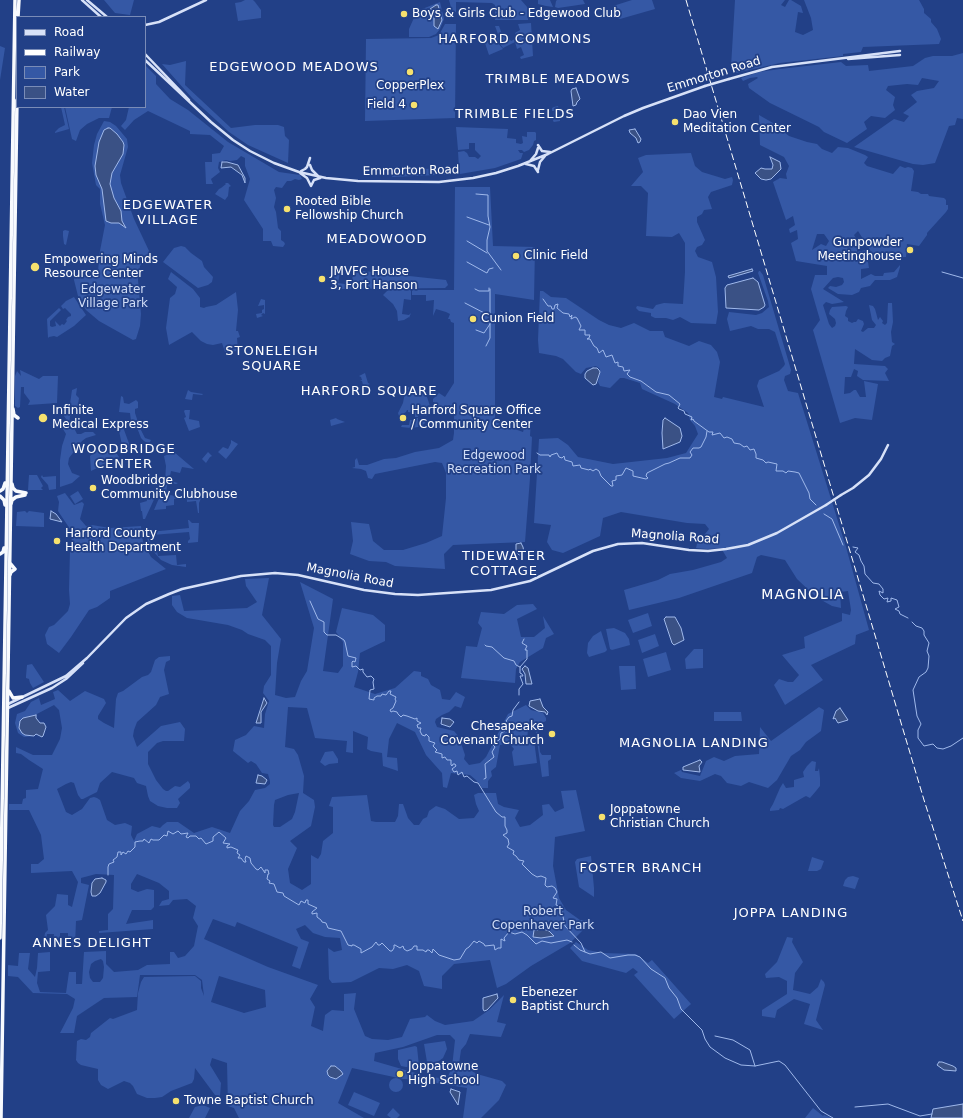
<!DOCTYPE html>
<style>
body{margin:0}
#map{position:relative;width:963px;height:1118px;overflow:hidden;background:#224087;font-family:"DejaVu Sans",sans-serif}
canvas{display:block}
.legend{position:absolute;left:16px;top:16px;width:130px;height:92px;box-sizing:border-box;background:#224087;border:1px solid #7a8cb7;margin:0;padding:5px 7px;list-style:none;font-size:12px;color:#fff}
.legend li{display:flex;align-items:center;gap:8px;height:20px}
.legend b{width:20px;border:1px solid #7a8cb7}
</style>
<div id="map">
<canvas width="963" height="1118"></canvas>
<ul class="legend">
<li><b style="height:5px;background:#d7e1f8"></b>Road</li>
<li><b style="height:5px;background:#fff"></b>Railway</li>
<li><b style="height:11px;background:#3558a5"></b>Park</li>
<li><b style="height:11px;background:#3a5185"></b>Water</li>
</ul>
</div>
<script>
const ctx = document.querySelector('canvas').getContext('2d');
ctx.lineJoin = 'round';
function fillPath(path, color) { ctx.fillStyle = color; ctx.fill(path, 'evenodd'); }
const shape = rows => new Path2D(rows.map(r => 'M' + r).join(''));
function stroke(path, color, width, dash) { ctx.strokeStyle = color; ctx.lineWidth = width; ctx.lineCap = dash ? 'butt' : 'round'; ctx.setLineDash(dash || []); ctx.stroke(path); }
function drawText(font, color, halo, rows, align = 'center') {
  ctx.font = font + ' "DejaVu Sans",sans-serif'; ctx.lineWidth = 3.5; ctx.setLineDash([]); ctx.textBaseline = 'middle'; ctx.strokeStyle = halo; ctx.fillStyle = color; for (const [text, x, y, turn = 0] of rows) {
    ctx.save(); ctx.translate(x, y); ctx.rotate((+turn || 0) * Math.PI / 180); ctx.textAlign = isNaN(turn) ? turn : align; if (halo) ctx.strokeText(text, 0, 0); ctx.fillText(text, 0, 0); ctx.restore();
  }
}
fillPath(shape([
 [104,0,134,0,130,15,115,13],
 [245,0,253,0,255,2,261,10,261,18,238,21,235,3,241,2],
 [449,0,521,0,528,8,528,20,495,20,495,5,492,3,456,2,456,12,452,11],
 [538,0,550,0,553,7,546,6,538,4],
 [557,0,583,0,585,4,558,8,555,7,556,1],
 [632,0,652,0,655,9,620,19,617,18,613,6],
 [735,0,785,0,781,5,785,7,789,0,791,0,801,6,803,13,798,12,795,32,803,35,813,30,811,18,804,0,919,0,924,9,924,13,931,19,931,22,937,29,941,39,939,44,863,47,861,52,843,54,843,56,780,63,736,73,731,67],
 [440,2,444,19,440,29,436,34,429,37,409,37,409,29,417,11],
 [531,23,533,56,521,59,520,57,524,55,521,47,517,49,515,42,503,48,497,40,496,38,499,37,495,26,499,26,503,37,507,36,511,41,517,38,515,33,520,30,518,24],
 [445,24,456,24,455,118,365,121,366,39,431,38,439,35],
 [487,40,490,45,497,42,503,49,489,55,485,43],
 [0,46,5,48,0,80],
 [963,53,963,119,957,118,955,125,949,126,935,163,923,165,913,164,854,147,894,119,904,122,909,116,903,113,917,102,911,95,917,91,934,88,939,81,922,78,918,85,907,84,888,86,886,90,895,97,893,105,895,110,885,118,871,116,864,122,867,129,847,143,824,132,819,127,770,103,749,88,748,84,758,78,757,77,750,78,743,81,741,78,759,72,780,69,841,62,846,66,868,65,869,71,913,66,925,58,933,56,952,56],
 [186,61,185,85,231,128,255,125,278,125,284,127,285,136,289,140,288,163,248,145,229,132,192,98,162,64,170,65],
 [145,65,156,76,156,84,170,99,188,110,228,142,279,172,300,175,302,179,299,180,295,179,291,181,287,181,282,188,276,187,274,190,276,198,274,207,276,212,278,228,281,231,281,240,284,242,285,244,283,247,273,246,271,241,263,241,263,229,244,200,250,179,245,166,245,158,241,156,237,160,230,161,226,160,219,162,218,168,220,172,211,179,213,184,206,184,205,162,212,162,212,154,220,153,224,146,210,135,190,134,190,131,148,111,134,120,125,130,121,126,126,120,129,107,145,107],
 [558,106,559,110,558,111,559,118,560,118,560,121,554,122,553,121,554,111,552,111,552,108,554,107],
 [61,107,64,107,69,129,55,133,55,132,59,128,65,125],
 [65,107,112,107,109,118,99,118,87,124,80,130,76,141,72,139],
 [759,115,773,123,789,136,807,142,817,144,822,149,832,153,838,147,848,148,865,155,868,157,864,163,867,166,893,174,900,166,905,168,908,167,912,168,914,171,911,191,918,192,921,194,928,194,929,196,944,198,946,200,946,205,948,205,948,209,946,212,927,233,927,235,919,246,907,244,906,257,875,258,858,231,854,235,857,240,857,252,866,250,869,268,861,269,861,279,871,274,875,276,883,276,884,273,894,272,900,265,900,267,897,277,890,280,875,280,870,286,861,288,859,292,852,295,838,294,828,288,830,286,836,287,842,285,844,282,843,278,838,277,833,278,823,289,844,302,832,304,826,302,823,305,829,324,832,328,835,326,836,323,835,319,829,314,830,310,832,307,846,306,848,307,846,311,845,316,848,318,848,321,852,323,854,322,856,322,858,319,863,321,864,324,861,331,863,332,868,328,874,328,876,325,872,320,869,305,873,306,875,309,878,320,880,317,883,321,882,323,885,325,887,323,888,303,892,303,893,322,891,332,892,342,895,344,892,346,890,356,885,358,882,361,872,360,855,349,854,364,885,366,888,369,885,373,889,381,863,380,857,376,858,371,854,369,851,377,845,377,844,394,850,393,854,390,856,390,860,397,866,397,864,381,878,384,872,420,855,418,840,423,813,330,820,320,811,289,815,275,827,275,827,266,796,261,791,243,798,239,797,230,790,233,789,229,795,225,793,216,786,220,773,182,780,178,787,179,786,174,789,166,784,157,760,145],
 [817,234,824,234,829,241,826,246,821,244,812,250],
 [104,121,110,122,116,126,127,139,128,147,120,175,121,183,134,219,150,253,140,266,138,280,141,314,140,326,136,339,133,340,99,321,86,310,79,300,74,280,74,273,83,274,98,274,99,256,105,225,100,204,100,189,96,185,92,163,94,145,97,134],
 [456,127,508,129,507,138,516,139,516,143,521,144,523,143,522,136,527,137,527,132,535,132,536,133,536,140,534,141,533,145,529,150,524,152,522,150,518,150,520,153,523,153,521,159,495,168,460,174,392,177,391,171,459,167,458,152,464,151,467,153,469,157,475,157,478,159,481,156,475,150,475,143,469,143,469,149,458,150],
 [691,153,695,166,702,172,725,179,732,177,733,180,732,185,711,192,708,197,712,209,704,210,702,214,697,217,697,222,705,240,702,245,697,247,695,251,698,257,712,262,716,277,718,312,716,324,691,323,680,317,673,320,666,318,655,318,651,316,651,313,639,311,636,308,637,306,653,309,656,305,664,303,683,304,685,272,685,243,679,233,672,237,646,236,648,193,641,186,631,186,643,172,638,158,646,155],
 [225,183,228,183,231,186,229,187,228,196,225,200,215,194,219,189,221,188,226,184],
 [455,187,490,187,493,246,535,247,534,300,495,294,495,422,523,432,526,422,531,421,530,436,532,437,530,478,525,542,453,545,444,554,445,569,395,566,386,562,369,561,350,554,353,541,351,522,369,524,373,541,384,550,403,550,426,543,442,536,446,498,446,473,442,463,435,462,375,474,372,479,368,478,366,471,361,469,352,468,355,467,355,460,357,458,359,465,367,465,384,459,396,458,415,452,439,448,453,440,454,433,454,415,441,408,438,414,434,414,434,403,435,402,433,402,433,399,439,393,445,397,454,383,454,323,451,322,450,319,448,319,450,314,446,312,436,309,433,316,434,300,426,301,426,295,412,295,412,290,454,290],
 [65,230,69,231,66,245,64,244,63,236,63,231],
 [181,246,185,247,191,253,202,261,204,267,213,277,212,282,208,285,198,288,163,262,174,248],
 [337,268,339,268,340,273,338,283,351,285,354,270,446,280,448,285,445,288,335,289,334,271],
 [759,271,760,271,763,275,791,370,790,374,785,376,784,380,788,391,798,393,846,547,869,630,856,635,855,644,811,665,823,680,785,705,774,685,779,679,788,682,793,682,799,675,782,655,805,648,804,637,842,621,842,613,850,615,851,610,848,591,840,592,841,608,832,606,816,597,797,579,785,560,761,555,757,557,752,573,679,598,629,610,624,590,658,580,670,574,693,570,721,562,727,558,721,548,707,549,696,548,697,544,709,529,705,524,687,523,621,512,603,518,600,536,563,553,552,550,547,542,551,525,534,523,539,439,558,438,568,445,578,457,613,464,667,458,686,453,698,434,695,426,690,420,688,413,675,404,642,389,640,383,624,378,620,378,610,388,600,386,598,382,600,373,600,369,596,366,586,368,581,374,576,372,563,359,556,356,539,353,538,340,540,291,543,291,551,297,566,298,599,320,609,325,621,328,634,323,650,331,663,331,665,337,689,346,699,341,711,345,717,352,720,362,714,397,722,399,723,397,764,407,757,386,759,380,779,371,784,366,785,364,775,332,769,329,758,329,751,326,730,331,727,319,729,312,756,315,762,313,769,307,768,301,758,273],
 [171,272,193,289,200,298,200,307,204,308,206,307,216,305,236,292,238,310,236,331,238,331,240,337,237,338,238,351,225,352,222,343,213,345,207,344,201,341,192,332,169,345,166,328,170,298,175,294,177,287,168,279],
 [388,290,411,290,411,300,404,299,402,314,409,315,411,313,409,318,409,317,404,320,398,321,397,311,393,304,383,295],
 [74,297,86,315,74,326,57,337,54,336,49,337,48,338,47,319,59,308,61,310,50,321,50,326,52,327,56,326,55,321,60,326,62,324,64,325,67,321,66,320,68,317,71,316,71,314,65,308,63,309,61,306,66,301],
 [261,299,265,300,265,314,263,313,261,315,263,316,257,318,256,314,262,313,262,310,264,309,264,305,258,306],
 [20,370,39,379,43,376,58,376,57,403,28,405,30,401,24,393,24,387,21,387,20,407,18,408,15,406,15,376,17,371,21,376],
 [365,373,368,383,370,384,363,387,361,386,363,385,362,381,360,381,362,380,361,377,359,376],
 [406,387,415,388,427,397,430,406,427,408,427,416,418,415,418,417,415,417,415,413,408,412,408,410,407,410,406,412,403,414,402,418,400,419,398,413,403,403],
 [77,388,76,395,79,398,78,405,76,411,70,416,69,427,70,428,76,427,75,430,77,434,81,434,85,432,93,432,96,435,86,438,82,441,69,458,68,464,72,473,80,476,72,483,60,487,60,460,62,446,66,434,63,429,66,419,64,416,64,411,67,411,70,404,72,390],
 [188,390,191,392,203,394,202,395,193,394,192,400,185,399],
 [121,396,123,397,124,403,129,404,136,400,138,402,138,408,135,409,135,413,138,422,144,424,140,428,145,438,151,440,149,444,144,441,141,438,136,425,131,421,130,413,119,412],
 [185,410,190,410,189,419,199,421,200,427,189,431,184,418,186,417,184,411],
 [336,418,337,419,345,422,331,426,330,420],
 [415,418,418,418,418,422,428,420,424,424,418,427,411,428,401,427,402,425,409,425,410,420,415,420],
 [118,426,123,427,131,449,123,450],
 [231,440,238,444,226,459,218,452,223,447,228,449,231,443],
 [111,448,115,451,119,457,118,458,91,471,90,456,95,451],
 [174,452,194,469,182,467,180,473,171,471,169,481,178,483,176,484,165,482,166,466,164,456],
 [208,452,212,456,210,457,206,463,202,459],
 [29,475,37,475,43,486,41,488,43,490,28,490],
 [42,475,43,477,56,476,56,489,49,490,48,485,41,477],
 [165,484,167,485,166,494,183,498,174,499,174,505,166,506,166,509,154,510],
 [78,491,83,499,75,504,70,496],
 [146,491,157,493,145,519,143,519,142,511,141,511,140,503,147,501,146,497,148,496],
 [192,492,193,492,193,495,202,496,199,503,199,513,198,513,196,501,187,502,187,499,190,499],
 [65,493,74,505,82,502,84,504,80,519,86,526,92,525,110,528,141,526,143,542,151,557,166,569,110,591,110,598,97,607,89,610,71,637,59,653,47,644,45,635,49,627,54,625,68,611,70,604,69,590,70,550,73,547,70,529,58,511,59,502,57,496],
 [25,511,27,513,29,511,44,513,44,527,16,526,17,512],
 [188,520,189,520,192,523,199,523,198,542,188,543,188,541,190,539,189,532,152,535,152,538,150,539,151,546,149,546,147,537,147,528,149,528,150,532,189,528],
 [156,547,158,556,176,555,177,565,186,564,186,567,172,565,161,560,152,550,152,548],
 [269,578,262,615,281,639,277,663,275,695,286,698,295,697,301,681,307,671,314,628,300,582,333,599,323,671,338,673,343,666,343,642,336,632,342,608,373,615,385,625,385,641,360,653,358,672,354,687,375,694,395,688,414,671,421,672,421,676,428,679,431,685,440,690,442,699,450,700,456,692,465,697,461,708,455,706,449,712,442,715,436,719,435,722,437,727,454,731,459,737,465,755,464,759,469,765,480,763,486,757,508,714,526,705,531,710,543,713,546,718,546,721,537,725,540,752,542,755,551,755,551,759,548,761,549,776,542,777,535,726,528,730,527,739,534,740,537,763,514,766,512,752,514,749,509,743,500,745,496,767,491,771,492,776,488,781,488,788,482,788,476,780,470,775,451,773,447,788,443,787,442,773,426,755,415,732,397,723,389,739,387,757,397,758,398,771,383,766,382,753,371,751,367,749,368,737,353,731,353,753,346,752,347,741,315,738,307,708,288,707,285,747,294,749,298,755,304,776,303,793,314,800,315,807,311,826,290,841,297,848,288,869,290,883,302,890,311,884,311,855,318,859,321,854,323,841,333,833,333,807,329,806,332,797,367,795,371,821,376,822,395,822,398,816,399,804,403,804,408,818,414,825,419,825,423,819,427,817,429,811,436,806,445,809,459,819,474,818,479,811,476,804,474,795,478,793,496,793,498,804,504,807,519,810,515,818,520,827,530,825,543,815,542,805,549,804,555,812,564,808,561,791,576,790,585,831,555,837,553,866,559,898,566,910,580,920,589,920,582,931,570,943,531,966,506,984,497,988,490,960,454,964,442,976,442,989,424,986,419,971,407,965,393,969,379,968,351,982,332,983,329,979,328,948,334,952,342,950,340,938,325,937,313,933,305,925,296,929,301,939,309,942,300,969,292,966,298,947,237,922,235,927,213,919,204,939,268,967,318,985,310,999,315,1007,311,1026,323,1031,325,1015,332,1010,344,1011,344,994,356,993,354,1009,365,1036,372,1039,388,1040,402,1037,410,1019,425,1017,427,1015,435,1021,445,1025,473,1021,489,1010,504,995,497,1022,506,1024,501,1037,470,1034,466,1044,461,1050,459,1064,477,1074,502,1081,506,1085,499,1100,481,1118,463,1118,467,1088,424,1081,425,1076,447,1079,452,1067,455,1040,450,1035,437,1035,403,1047,375,1053,374,1061,419,1074,419,1079,403,1079,352,1068,338,1103,364,1118,239,1118,234,1108,228,1106,227,1063,212,1058,210,1065,221,1083,220,1096,215,1095,195,1068,194,1079,192,1083,171,1091,162,1097,155,1098,147,1098,137,1094,133,1086,130,1083,124,1081,108,1089,101,1085,98,1080,98,1069,81,1065,78,1063,76,1060,77,1041,81,1039,86,1040,90,1037,91,1033,110,1018,113,1019,137,1010,138,993,141,982,144,977,195,976,201,981,201,988,204,996,202,980,195,975,140,975,137,997,104,998,77,1016,74,1033,60,1033,73,1008,75,999,67,994,33,993,18,977,8,976,8,965,18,966,19,953,30,953,28,969,35,977,37,968,38,953,50,952,50,971,38,972,37,983,40,992,66,993,69,972,76,972,76,984,82,984,84,952,106,951,106,964,114,972,138,970,147,965,170,964,170,952,174,952,178,958,185,956,194,946,198,926,193,918,196,906,187,899,173,900,169,905,159,906,162,901,169,899,169,891,159,883,137,874,131,884,131,889,138,892,147,889,154,890,154,907,151,910,132,910,126,924,153,920,153,929,99,933,99,931,108,930,108,914,113,909,114,875,96,874,81,878,81,883,89,885,82,920,76,921,75,945,68,945,68,933,60,933,60,944,53,944,54,934,47,934,46,944,44,939,45,933,48,930,46,915,55,906,57,894,68,895,68,905,72,907,78,882,72,871,31,873,31,864,38,864,44,859,41,835,29,810,9,810,9,804,22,804,23,799,26,798,26,790,38,789,43,769,29,760,21,754,16,753,16,747,33,755,52,755,60,739,62,728,59,710,54,705,35,715,23,718,25,735,33,736,24,737,18,733,15,723,17,714,25,711,31,702,39,698,41,705,55,699,53,692,58,690,70,701,85,691,104,699,106,703,98,716,98,719,104,723,114,728,116,699,118,693,123,691,142,677,148,675,151,672,155,660,159,657,170,656,170,660,166,662,164,670,169,694,160,697,156,705,137,722,134,730,133,736,137,747,161,726,180,722,185,729,184,741,163,741,157,743,148,752,148,764,156,780,163,789,166,791,168,791,175,786,180,787,188,781,190,784,190,788,178,799,180,803,177,808,167,808,158,806,150,801,148,796,146,786,137,783,134,778,112,772,100,783,97,792,83,799,81,799,78,795,74,783,71,782,66,784,57,789,66,812,72,815,82,809,90,798,94,797,97,798,100,800,107,820,115,825,125,823,132,826,131,835,134,841,137,834,152,826,160,828,163,825,167,822,178,822,194,833,212,827,230,833,240,811,249,801,255,790,265,788,270,784,270,781,268,774,262,773,256,764,251,761,248,763,233,751,235,740,246,735,254,726,264,728,265,714,269,701,263,693,264,686,271,675,271,646,265,640,248,634,242,630,228,625,187,618,177,612,172,605,172,596,180,595,184,611,247,608,257,602,246,586,245,579],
 [299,793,295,812,292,819,280,827,274,827,273,825,274,805,275,800,288,795],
 [101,959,103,961,104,967,103,978,100,982,93,982,90,978,89,972,91,964,95,961],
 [219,976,265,990,266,1007,244,1013,211,1002],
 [533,604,537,609,517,619,521,637,534,637,545,628,543,616,554,634,546,638,543,648,520,662,516,669,515,683,461,678,466,646,477,647,482,628,478,623,481,612,504,614,517,605],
 [648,613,652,626,633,633,628,620],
 [614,628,625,633,629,639,630,645,612,650,610,649,606,629],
 [601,631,607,650,605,652,589,657,587,653,588,643,593,636],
 [655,634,659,646,642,653,638,640],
 [694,649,703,649,703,668,686,669,685,659],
 [666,652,671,670,648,677,643,659],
 [32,664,44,682,33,688,30,683,29,679,26,678,26,676,27,665],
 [619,666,635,666,636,689,621,690],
 [819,707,824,710,821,731,806,742,800,750,791,756,777,780,768,788,749,782,741,786,727,783,721,776,715,774,700,781,681,778,674,773,681,770,682,772,700,776,706,761,714,757,724,761,735,756,759,754,760,727,771,741],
 [714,712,741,712,742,721,714,721],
 [333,751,338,759,338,763,329,764,325,766,320,762,325,752],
 [812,761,816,762,815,771,818,771,819,768,820,778,820,786,816,791,810,798,806,796,804,797,783,809,780,808,779,810,770,811,770,809,773,804,780,788,783,783,786,788,794,787,794,780,804,777,803,772,807,766],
 [591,856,594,888,594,897,579,887,575,862,577,859],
 [812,857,824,861,821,869,817,871,808,871],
 [853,876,859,878,855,889,843,886,845,880,848,877],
 [787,937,793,938,792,942,803,962,795,973,793,990,810,994,818,987,821,979,824,982,825,985,816,1020,823,1030,804,1024,810,1004,794,999,777,1010,775,1018,762,1016,762,1010,787,994,787,981,779,977,766,978,765,974,777,962],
 [576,942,588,950,602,953,636,954,648,963,652,960,691,1004,674,1019,634,975,638,972,633,968,626,973,582,961,570,948],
 [445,1041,447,1049,443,1058,436,1063,427,1062,424,1044],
 [415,1046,417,1047,419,1066,406,1067,401,1066,398,1059,398,1050],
 '389 1085a7 7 0 1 1 14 0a7 7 0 1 1-14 0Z',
 [354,1092,380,1103,374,1116,348,1105],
 [203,1105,210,1108,205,1118,189,1118,195,1107],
 [393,1108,400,1115,397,1118,391,1118,387,1115],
 [813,1108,823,1116,824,1115,832,1118,805,1118]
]), '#3558a5');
const water = shape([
 [436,5,438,5,442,20,438,29,434,26,434,11,430,9,436,5],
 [576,88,580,99,577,102,576,105,573,106,571,91,572,89,576,88],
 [108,128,110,128,117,134,123,142,124,145,123,154,112,173,110,184,114,198,121,211,122,221,126,228,119,223,111,223,106,221,102,189,96,175,95,166,99,142,104,130,108,128],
 [635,129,641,139,640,142,638,143,636,138,630,133,629,130,635,129],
 [770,157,780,162,781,169,771,179,766,180,761,179,755,173,761,168,765,169,772,169,773,165,770,157],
 [222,162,227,162,238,165,245,178,245,183,242,175,231,167,221,168,222,162],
 [752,269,753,271,729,278,728,276,752,269],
 [753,278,758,282,765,305,764,307,759,310,726,308,725,288,727,285,753,278],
 [593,368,597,368,599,370,600,372,596,384,593,385,585,378,585,374,587,371,593,368],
 [665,418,680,428,682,436,680,442,663,449,662,433,663,420,665,418],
 [51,511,56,514,62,522,50,519,51,511],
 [521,543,523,547,524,553,521,556,518,554,516,551,516,544,521,543],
 [666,617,675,617,681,628,684,640,674,645,672,643,664,619,666,617],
 [525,666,528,668,532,684,526,684,525,674,522,669,525,666],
 [264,698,267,703,261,712,261,723,256,723,264,698],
 [540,699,543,707,548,712,547,715,545,712,538,711,529,706,530,701,540,699],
 [840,708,848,720,838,723,835,718,833,719,836,711,840,708],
 [36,715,36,718,40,723,44,723,46,727,43,736,42,737,36,734,34,736,25,735,22,733,19,728,20,721,23,718,36,715],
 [442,718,450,719,454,722,450,727,441,724,442,718],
 [700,760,702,762,699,766,700,772,683,770,683,767,700,760],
 [258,775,262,776,267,780,265,784,256,783,258,775],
 [102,878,106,880,106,882,100,893,96,896,92,896,91,892,92,883,95,879,102,878],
 [540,928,549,931,554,936,541,938,533,937,534,930,538,930,540,928],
 [497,994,498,998,487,1010,484,1011,483,1009,483,998,497,994],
 [939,1062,942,1062,953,1066,956,1068,956,1071,944,1070,937,1065,939,1062],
 [331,1066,335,1066,341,1071,343,1074,336,1079,330,1077,328,1075,327,1071,331,1066],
 [451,1089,460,1092,458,1105,450,1092,451,1089],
 [963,1104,963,1118,931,1118,933,1109,963,1104]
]);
fillPath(water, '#3a5185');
stroke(water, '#a0b9eb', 1);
stroke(shape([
 [476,194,488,195,488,216,490,227,487,240,487,251,501,270],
 [467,217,489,225],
 [467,241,487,253],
 [467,262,485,272,487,273,489,269,493,268],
 [942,272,963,278],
 [475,289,479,291,489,291,489,288],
 [543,299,548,306,551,306,552,309,554,309,555,305,558,304,557,308,563,313,569,314,570,317,572,315,571,319,575,317,577,318,581,326,579,330,585,330,585,335,590,335,589,338,587,339,590,339,594,346,597,348,599,353,603,350,606,357,612,355,615,363,618,362,618,366,623,367,624,371,630,370,627,374,630,377,641,381,656,392,669,395,680,404,678,408,679,409,684,411,685,414,692,417,691,420,693,419,694,421,709,432,713,432,712,435,720,433,724,438,727,437,732,439,734,443,740,444,744,447,747,446,750,450,754,449,756,454,756,458,763,460,766,463,768,462,777,464,776,471,783,471,786,473,788,471,795,472,799,473,809,493,810,499,816,505],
 [465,303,490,316],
 [476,330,484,333,490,324],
 [486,346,490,338,490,289],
 [537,453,540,455,549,455,550,457,551,455,557,453,559,457,562,458,564,456,565,460,572,462,573,466,580,465,581,468,589,470,590,469,593,471,596,469,599,471,601,476,611,486,613,486,612,481,616,480,616,476,622,475,626,468,633,471,633,476,646,479,648,478,646,476,647,473,665,464,669,463,680,458,690,458,692,455,690,452,693,448,699,448,701,447,706,437,707,431],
 [824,514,832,519,843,545],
 [853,547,858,548,855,552,859,555,861,561,864,566,865,574,873,583,879,584,883,589,883,593,879,591,880,595,884,599,888,598,887,602,891,601,891,598,897,600,899,607,895,609,899,611,900,614,908,618],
 [310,601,318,619,324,622,324,632,327,635,336,635,344,640,345,642,348,656,356,658,355,662,353,661,352,662,352,667,356,666,360,670,363,669,363,672,367,677,371,676,374,679,373,682,374,689,370,690,369,699,374,700,374,698,377,696,381,696,382,694,386,695,389,691,391,691,390,694,396,697,395,699,396,701,393,708,390,710,391,712,393,711,397,712,398,714,401,717,403,715,407,716,415,719,417,718,417,721,421,723,417,725,418,728,421,728,420,731,422,735,425,736,426,734,429,737,429,741,435,743,433,746,437,750,435,752,442,754,442,758,445,757,447,760,451,760,451,765,452,766,453,764,455,764,456,766,452,769,454,772,457,771,458,775,462,772,464,777,467,776,474,782,478,783,496,812,502,817,505,817,505,826,507,830,507,833,503,835,508,839,509,844,507,847,514,851,513,854,516,856,519,860,524,861,522,864,532,874,537,877,541,876,546,878,545,885,547,887,552,886,555,888,557,892,553,898,557,899,556,905,559,906,562,912,565,926,581,943,585,952],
 [912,622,916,626,922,628,924,631,924,635,929,643,927,651,929,656,928,668,926,672,919,677,913,690,917,716,921,724,918,730,918,738,924,746,933,744,937,748,943,749,951,746,963,738],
 [485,645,486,646,492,647,504,658,514,661,516,665,520,667],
 [519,695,519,689,523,684,520,676,523,676,522,674,520,673,520,667,527,659,527,650,525,650,527,646,522,643,524,639],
 [484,779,486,778,485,764,494,757,492,752,495,747,493,745,500,739,501,733,505,731,506,724,508,724,506,721,509,717,512,716,513,710,519,702],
 [108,875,108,867,109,864,114,862,113,860,117,857,118,852,121,852,121,855,123,852,126,854,128,851,130,852,135,847,135,842,140,841,143,841,144,839,149,843,151,839,153,840,159,840,164,835,167,836,168,831,173,834,178,831,181,834,188,833,186,837,188,838,190,836,196,836,199,839,201,838,206,844,213,841,213,837,219,832,226,838,223,843,230,844,227,846,227,848,231,847,238,850,237,853,240,855,238,858,241,858,244,862,246,862,245,859,246,856,250,858,251,863,256,869,258,870,261,867,265,873,265,870,268,870,269,874,268,874,267,879,270,881,269,883,274,884,277,892,283,893,284,896,299,905,301,901,305,903,306,900,308,900,308,904,317,908,312,912,312,914,317,913,317,917,321,920,322,922,326,923,328,928,341,931,348,945,352,946,352,945,354,945,361,949,361,953,372,947,376,942,378,945,380,945,382,943,390,951,392,951,394,948,394,945,395,945,400,948,403,946,404,949,407,951,412,949,414,946,417,946,417,950,423,950,426,952,427,950,429,950,432,953,433,949,439,955,454,960,460,959,466,949,469,947,474,941,477,943,479,941,484,944,485,946,494,945,495,950,498,948,501,948,501,939,505,941,504,938,509,932,515,934,522,932,527,935,536,944,542,941,551,943,567,940,572,942],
 [574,945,580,950,590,954,601,952,610,958,628,955,635,955,640,957,651,969,665,978,669,988,677,998,681,1009,702,1030,705,1039,710,1047,725,1058,741,1065,755,1066,779,1061,785,1065,821,1111,833,1118],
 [715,1036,733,1040,750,1050,755,1066],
 [855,1107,888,1104,920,1116,932,1114]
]), '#a0b9eb', 1);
stroke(shape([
 [82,0,101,17],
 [87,0,107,17],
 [145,25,159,22,206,0],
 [145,54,189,100],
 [848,59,900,55],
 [145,60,211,122,233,140,250,151,274,163,299,172,326,178,358,181,439,182,473,178,496,173,518,166,548,154,624,116,643,108,705,86],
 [729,79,772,67,900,51],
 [538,145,542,151,550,152],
 [530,161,536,154,538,148],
 [526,164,534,166,538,172],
 [310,165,312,170,318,176],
 [538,170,540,162,545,156],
 [301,171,305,169,307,167,310,158],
 [300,173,307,178,311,186],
 [311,186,314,180,320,178],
 [841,495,853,488,869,475,881,459,888,445],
 [8,704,66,676,87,658,126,618,146,604,169,594,182,589,241,576,275,573,298,575,364,590,395,594,418,595,491,590,530,581,593,551,618,544,642,543,689,550,708,551,726,549,748,545,777,533,826,505],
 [8,708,52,688,66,679,83,663]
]), '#d7e1f8', 2.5);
stroke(shape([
 [18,17,19,0],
 [13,409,14,415,18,418],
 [12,484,13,488,16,491,26,493],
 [0,491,3,489,5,483],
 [0,496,4,500,5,505],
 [11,504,12,500,16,497,25,495],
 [0,554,3,552,4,548],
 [10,575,11,572,15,569,10,563],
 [9,691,13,698,22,697],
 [0,938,15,0],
 [1,1118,17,100]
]), '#f8fafe', 3.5);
stroke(shape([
 [686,0,924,800,963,921]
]), '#fff', 1, [7, 3]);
stroke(shape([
 [705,86,729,79],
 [826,505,841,495]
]), '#d7e1f8', 2.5);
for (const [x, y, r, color] of [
 [404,14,4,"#f6e16e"],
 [410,72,4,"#f6e16e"],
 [414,105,4,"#f6e16e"],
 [675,122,4,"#f6e16e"],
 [287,209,4,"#f6e16e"],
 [910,250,4,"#f6e16e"],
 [516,256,4,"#f6e16e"],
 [35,267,5,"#f6e16e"],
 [322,279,4,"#f6e16e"],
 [473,319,4,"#f6e16e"],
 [43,418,5,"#f6e16e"],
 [403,418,4,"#f6e16e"],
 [93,488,4,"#f6e16e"],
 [57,541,4,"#f6e16e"],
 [552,734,4,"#f6e16e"],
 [602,817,4,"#f6e16e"],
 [513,1000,4,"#f6e16e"],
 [400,1074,4,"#f6e16e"],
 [176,1101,4,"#f6e16e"]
]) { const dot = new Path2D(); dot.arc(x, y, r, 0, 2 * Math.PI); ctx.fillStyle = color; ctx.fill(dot); stroke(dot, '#224087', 1.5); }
drawText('12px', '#fff', '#224087', [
 ["Boys & Girls Club - Edgewood Club",412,14],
 ["CopperPlex",410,86,"center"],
 ["Field 4",406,105,"right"],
 ["Dao Vien",683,115],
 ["Meditation Center",683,129],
 ["Rooted Bible",295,202],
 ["Fellowship Church",295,216],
 ["Gunpowder",902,243,"right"],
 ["Meetinghouse",902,257,"right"],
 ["Clinic Field",524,256],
 ["Empowering Minds",44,260],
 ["Resource Center",44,274],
 ["JMVFC House",330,272],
 ["3, Fort Hanson",330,286],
 ["Cunion Field",481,319],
 ["Infinite",52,411],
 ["Medical Express",52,425],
 ["Harford Square Office",411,411],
 ["/ Community Center",411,425],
 ["Woodbridge",101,481],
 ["Community Clubhouse",101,495],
 ["Harford County",65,534],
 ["Health Department",65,548],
 ["Chesapeake",544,727,"right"],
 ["Covenant Church",544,741,"right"],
 ["Joppatowne",610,810],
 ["Christian Church",610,824],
 ["Ebenezer",521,993],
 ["Baptist Church",521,1007],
 ["Joppatowne",408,1067],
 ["High School",408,1081],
 ["Towne Baptist Church",184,1101]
], 'left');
drawText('12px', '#fff', '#224087', [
 ["Emmorton Road",714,75,-17],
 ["Emmorton Road",411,171,-1],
 ["Magnolia Road",675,537,4],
 ["Magnolia Road",350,576,11]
]);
drawText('12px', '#d1ddf7', '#224087', [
 ["Edgewater",113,290],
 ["Village Park",113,304],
 ["Edgewood",494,456],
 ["Recreation Park",494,470],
 ["Robert",543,912],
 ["Copenhaver Park",543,926]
]);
ctx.letterSpacing = '1px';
drawText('13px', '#fff', '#224087', [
 ["HARFORD COMMONS",515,40],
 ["EDGEWOOD MEADOWS",294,68],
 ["TRIMBLE MEADOWS",558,80],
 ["TRIMBLE FIELDS",515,115],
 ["EDGEWATER",168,206],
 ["VILLAGE",168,221],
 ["MEADOWOOD",377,240],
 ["STONELEIGH",272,352],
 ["SQUARE",272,367],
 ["HARFORD SQUARE",369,392],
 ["WOODBRIDGE",124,450],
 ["CENTER",124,465],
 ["TIDEWATER",504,557],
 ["COTTAGE",504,572],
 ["MAGNOLIA LANDING",694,744],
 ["FOSTER BRANCH",641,869],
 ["JOPPA LANDING",791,914],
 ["ANNES DELIGHT",92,944]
]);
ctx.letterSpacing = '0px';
ctx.letterSpacing = '1px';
drawText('14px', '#fff', '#224087', [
 ["MAGNOLIA",803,595]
]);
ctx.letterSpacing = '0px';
</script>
